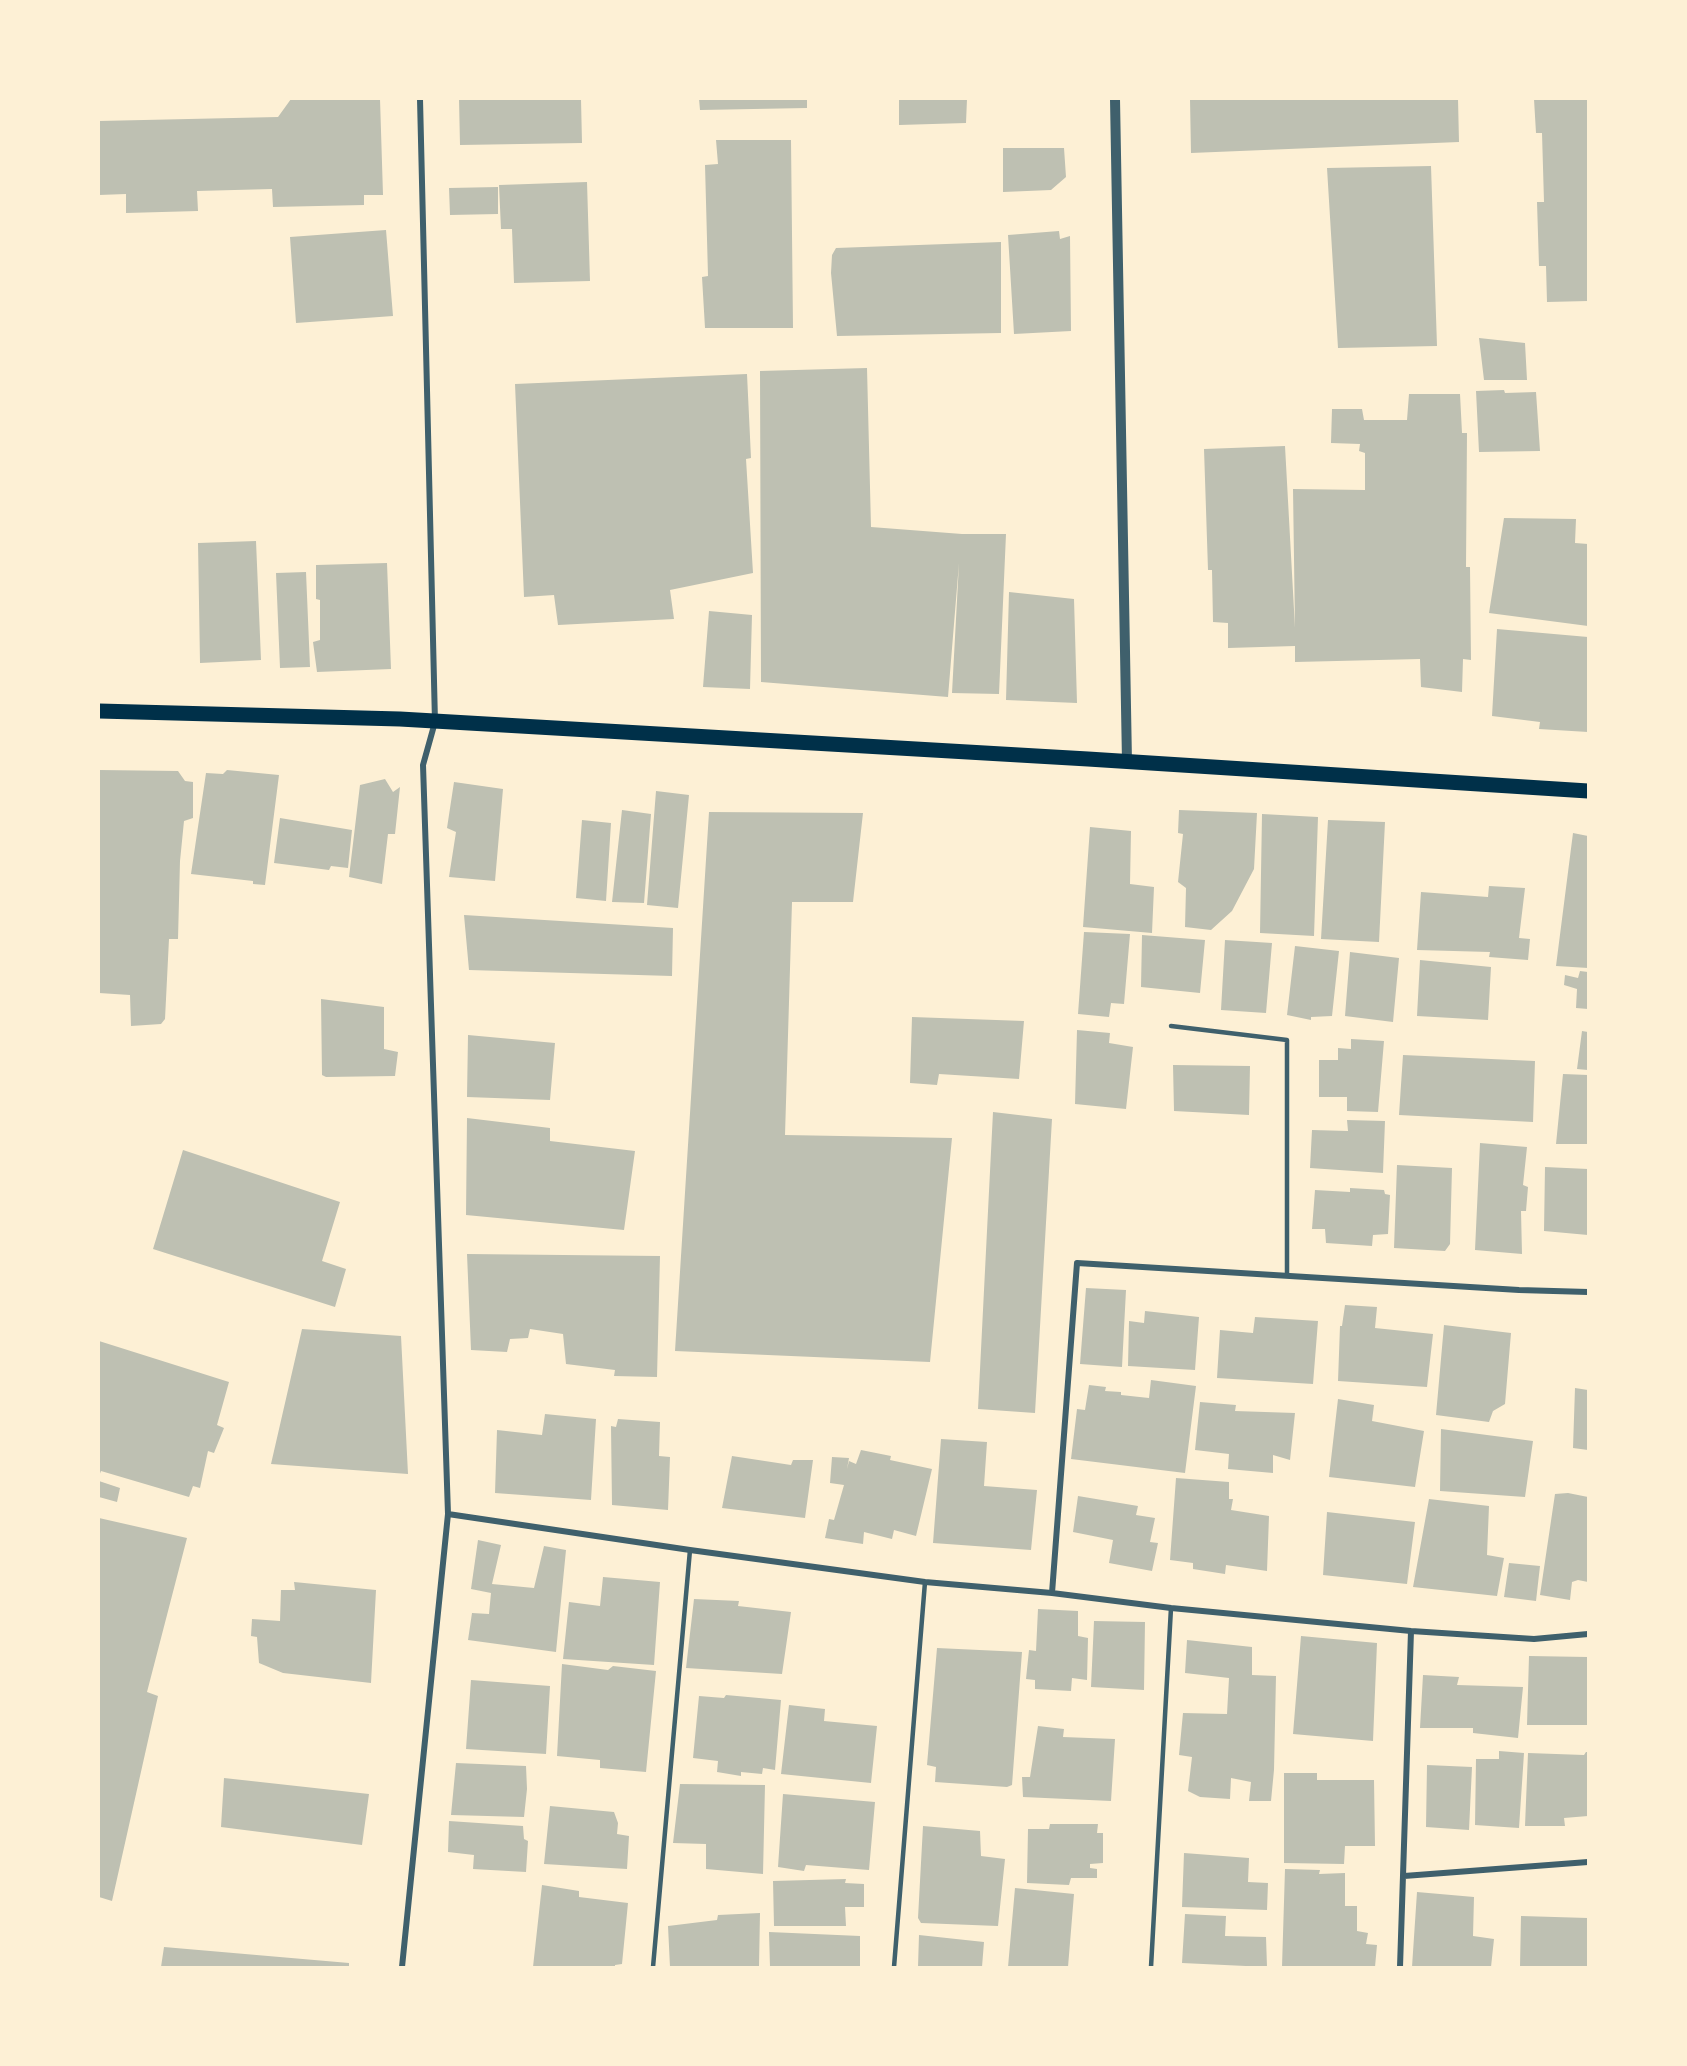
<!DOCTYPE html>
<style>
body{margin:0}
#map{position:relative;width:1687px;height:2066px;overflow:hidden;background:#fdf0d5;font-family:Karla,sans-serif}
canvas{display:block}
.frame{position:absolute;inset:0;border:100px solid #fdf0d5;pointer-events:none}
</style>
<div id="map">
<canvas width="1687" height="2066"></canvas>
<div class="frame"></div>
</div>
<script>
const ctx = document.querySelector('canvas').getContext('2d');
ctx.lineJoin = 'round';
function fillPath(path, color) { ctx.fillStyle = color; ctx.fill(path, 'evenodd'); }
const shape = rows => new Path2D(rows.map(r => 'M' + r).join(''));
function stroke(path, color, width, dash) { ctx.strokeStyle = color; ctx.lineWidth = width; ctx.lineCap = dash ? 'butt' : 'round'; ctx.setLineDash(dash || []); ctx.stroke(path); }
fillPath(shape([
 [291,99,380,99,383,195,364,195,364,205,273,207,272,189,197,191,198,211,126,213,126,194,99,195,99,121,278,117],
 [459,99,581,99,582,143,460,145],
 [699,99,807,99,807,108,700,110],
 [899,99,967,99,966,123,899,125],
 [1190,99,1458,99,1459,142,1191,153],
 [1534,99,1588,99,1588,301,1547,302,1546,266,1539,266,1537,202,1544,202,1542,133,1536,133],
 [716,140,791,140,793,328,705,328,702,277,708,276,705,165,718,164],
 [1003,148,1064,148,1066,177,1051,190,1003,192],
 [1431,166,1437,346,1338,348,1327,168],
 [587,182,590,281,514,283,512,229,501,229,499,185],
 [498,187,498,214,450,215,449,188],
 [386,230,393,316,296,323,290,237],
 [1059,231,1060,239,1070,236,1071,331,1014,334,1008,235],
 [1001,242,1001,333,837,336,831,273,832,255,836,248],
 [1479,338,1525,343,1527,380,1484,380],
 [867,368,871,527,962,534,1006,534,999,694,952,693,959,563,948,697,761,682,760,371],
 [747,374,751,458,746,459,753,573,670,590,674,619,558,625,554,595,524,597,515,384],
 [1504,390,1505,393,1536,392,1540,451,1479,452,1476,391],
 [1409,394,1460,394,1462,433,1467,433,1466,567,1470,567,1471,660,1463,659,1462,692,1421,687,1420,659,1295,662,1295,646,1228,648,1228,623,1213,622,1212,570,1208,570,1204,449,1285,446,1295,628,1293,489,1365,490,1365,453,1359,451,1360,444,1331,443,1332,409,1362,409,1364,420,1407,420],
 [1504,518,1576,519,1575,543,1588,544,1588,626,1489,613],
 [256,541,261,660,200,663,198,543],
 [387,563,391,669,317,672,313,642,320,640,320,600,316,599,316,565],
 [306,572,310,667,280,668,276,573],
 [1009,592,1074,599,1077,703,1006,700],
 [709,611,752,615,750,689,703,687],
 [1497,629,1588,637,1588,732,1539,729,1540,722,1492,716],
 [99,770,178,771,185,781,193,782,193,818,184,821,180,861,178,939,169,939,165,1019,161,1024,131,1026,130,995,99,993],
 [227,770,279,775,265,885,253,884,253,881,191,874,206,773,223,774],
 [385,779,393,792,400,787,395,834,388,834,382,884,349,877,360,785],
 [454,782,503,789,495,881,449,877,456,832,447,828],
 [656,791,689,795,678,908,647,905],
 [622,810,651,814,644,903,612,902],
 [1179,810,1257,813,1254,869,1232,911,1211,930,1185,927,1186,888,1178,882,1183,834,1178,833],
 [709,812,863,813,853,902,792,902,785,1135,952,1138,930,1362,675,1351],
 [1262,814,1318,817,1314,936,1260,933],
 [280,818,352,830,348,868,331,866,329,870,274,863],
 [582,820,611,823,606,901,576,898],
 [1328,820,1385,822,1379,942,1321,939],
 [1090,827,1131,831,1130,884,1154,887,1152,933,1083,927],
 [1573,833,1588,836,1588,968,1556,966],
 [1489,886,1525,888,1519,938,1530,939,1528,960,1489,957,1490,952,1417,950,1421,892,1488,897],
 [464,915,673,928,672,976,469,970],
 [1084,932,1130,934,1124,1004,1111,1003,1109,1017,1078,1014],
 [1142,935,1205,940,1200,993,1141,987],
 [1225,940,1272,943,1266,1013,1221,1010],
 [1295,946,1339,951,1332,1016,1311,1017,1311,1020,1287,1015],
 [1350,952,1399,958,1393,1022,1345,1016],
 [1420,960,1491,967,1488,1020,1417,1016],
 [1580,971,1588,972,1588,1009,1576,1008,1577,989,1564,985,1565,975,1578,978],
 [321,999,384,1007,384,1049,398,1052,395,1076,326,1077,322,1075],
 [912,1017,1024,1021,1019,1079,939,1074,937,1085,910,1083],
 [1077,1030,1110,1033,1109,1043,1133,1047,1126,1109,1075,1104],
 [1582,1031,1588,1032,1588,1070,1577,1069],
 [468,1035,555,1043,550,1100,467,1097],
 [1351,1039,1384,1041,1378,1112,1347,1111,1347,1097,1319,1097,1319,1060,1338,1060,1338,1048,1351,1049],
 [1403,1055,1535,1061,1533,1122,1399,1115],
 [1173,1065,1250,1066,1249,1115,1174,1111],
 [1563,1074,1588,1075,1588,1144,1556,1144],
 [993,1112,1052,1119,1035,1413,978,1409],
 [467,1118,550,1128,550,1141,635,1151,624,1230,466,1215],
 [1347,1120,1385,1121,1383,1173,1310,1168,1312,1130,1348,1131],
 [1480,1143,1527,1147,1523,1185,1528,1187,1526,1211,1521,1211,1522,1254,1475,1250],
 [183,1150,340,1202,322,1261,346,1269,335,1307,153,1249],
 [1397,1165,1452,1168,1450,1244,1445,1251,1394,1248],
 [1545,1167,1588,1169,1588,1235,1544,1231],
 [1350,1188,1384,1190,1385,1194,1390,1195,1388,1234,1373,1235,1372,1246,1326,1243,1325,1229,1312,1229,1315,1190,1350,1192],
 [467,1254,660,1256,657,1377,614,1376,615,1370,566,1364,563,1334,530,1329,528,1338,510,1339,507,1352,471,1350],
 [1086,1288,1126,1290,1122,1367,1080,1364],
 [1345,1305,1377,1307,1375,1328,1433,1334,1427,1387,1338,1381,1340,1326,1342,1326],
 [1145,1311,1199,1317,1195,1370,1128,1366,1129,1321,1144,1323],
 [1255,1317,1318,1321,1313,1384,1217,1378,1220,1330,1253,1333],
 [1444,1325,1511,1333,1505,1404,1493,1411,1489,1422,1436,1415],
 [302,1329,401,1336,408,1474,271,1464],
 [99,1341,229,1382,217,1425,224,1428,214,1453,208,1451,200,1488,193,1486,189,1497,101,1471,99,1476],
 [1151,1380,1196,1386,1185,1473,1071,1459,1077,1409,1085,1410,1089,1385,1106,1387,1105,1391,1121,1392,1121,1395,1149,1398],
 [1575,1388,1588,1390,1588,1450,1573,1448],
 [1338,1399,1374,1405,1372,1421,1424,1431,1415,1487,1329,1477],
 [1200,1402,1236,1405,1235,1411,1295,1413,1290,1460,1273,1455,1273,1473,1228,1469,1229,1454,1195,1450],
 [545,1414,596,1419,591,1500,495,1493,497,1430,542,1435],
 [618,1419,660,1422,659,1456,670,1457,668,1510,612,1505,611,1426,616,1427],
 [1441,1429,1533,1441,1525,1497,1440,1491],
 [941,1439,987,1442,984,1486,1037,1490,1031,1550,933,1543],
 [861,1450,891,1456,890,1460,932,1469,916,1536,894,1530,892,1539,864,1532,863,1544,825,1538,829,1519,834,1520,844,1485,830,1483,832,1457,849,1458,847,1469,849,1461,856,1464],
 [732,1456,791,1465,793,1460,813,1460,805,1518,722,1508],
 [1176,1478,1229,1482,1229,1499,1233,1499,1231,1510,1269,1516,1267,1571,1226,1565,1225,1574,1193,1569,1193,1563,1170,1560],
 [99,1481,120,1488,117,1502,99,1497],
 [1568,1493,1588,1497,1588,1582,1578,1580,1572,1582,1570,1600,1540,1595,1555,1494],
 [1078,1496,1138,1506,1136,1515,1155,1518,1150,1542,1158,1543,1152,1571,1109,1563,1113,1540,1073,1532],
 [1429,1499,1489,1506,1487,1555,1504,1558,1497,1596,1413,1587],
 [1327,1512,1415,1522,1407,1584,1323,1575],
 [99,1518,187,1538,147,1692,158,1696,112,1901,99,1897],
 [478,1540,501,1545,492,1584,534,1588,544,1546,566,1550,556,1652,468,1640,472,1613,489,1614,491,1593,471,1589],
 [1509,1563,1540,1566,1536,1601,1504,1597],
 [603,1577,660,1582,654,1665,563,1659,569,1602,600,1606],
 [294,1582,376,1590,371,1683,283,1673,259,1663,257,1637,251,1636,252,1619,280,1621,281,1590,295,1590],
 [694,1599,739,1601,738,1606,791,1612,782,1674,686,1668],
 [1038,1609,1078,1611,1078,1636,1088,1638,1087,1680,1072,1678,1071,1691,1035,1689,1035,1680,1026,1679,1029,1650,1036,1651],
 [1094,1621,1145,1622,1144,1690,1091,1687],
 [1301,1636,1377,1643,1373,1741,1293,1734],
 [1187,1640,1252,1647,1252,1675,1276,1676,1274,1770,1271,1801,1249,1801,1251,1782,1231,1778,1230,1799,1200,1797,1188,1791,1192,1757,1179,1755,1183,1713,1227,1714,1229,1678,1185,1673],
 [937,1648,1022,1652,1012,1785,1007,1787,935,1782,936,1767,927,1765],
 [1529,1656,1588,1657,1588,1725,1527,1725],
 [562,1664,608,1670,613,1666,656,1671,646,1772,600,1768,600,1760,557,1756],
 [1423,1675,1459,1677,1457,1685,1523,1687,1518,1738,1473,1733,1473,1728,1420,1728],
 [471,1680,550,1686,546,1754,466,1749],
 [726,1695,781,1700,775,1770,763,1768,762,1774,741,1772,741,1776,717,1772,718,1761,693,1758,699,1696,724,1698],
 [789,1705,825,1709,824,1721,877,1726,871,1783,781,1774],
 [1038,1726,1064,1729,1063,1737,1115,1739,1111,1801,1023,1797,1022,1777,1030,1777],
 [1499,1751,1524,1753,1519,1828,1475,1825,1476,1759,1499,1759],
 [1586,1752,1588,1752,1588,1816,1564,1818,1565,1826,1525,1826,1528,1753,1584,1755],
 [456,1763,526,1766,527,1789,524,1817,451,1815],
 [1427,1765,1472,1767,1469,1830,1426,1827],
 [1284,1773,1317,1773,1317,1780,1374,1780,1375,1846,1345,1846,1344,1864,1284,1863],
 [224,1778,369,1794,362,1845,221,1827],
 [680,1784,765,1785,763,1874,706,1869,706,1844,673,1843],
 [783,1794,875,1802,869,1870,806,1865,804,1871,778,1867],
 [550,1806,614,1812,618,1823,617,1834,629,1836,627,1869,544,1864],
 [449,1821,523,1826,524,1839,528,1841,526,1872,473,1869,474,1855,448,1852],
 [1050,1824,1098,1824,1097,1833,1103,1833,1103,1863,1090,1864,1090,1868,1097,1869,1097,1878,1071,1878,1069,1885,1027,1883,1028,1829,1049,1829],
 [923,1826,980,1831,981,1856,1005,1859,998,1926,921,1923,918,1918],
 [1184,1853,1249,1858,1248,1882,1268,1883,1267,1910,1182,1907],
 [1285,1869,1320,1870,1319,1874,1345,1873,1345,1906,1357,1906,1357,1931,1368,1933,1366,1944,1377,1945,1375,1967,1282,1967],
 [846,1879,845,1883,864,1884,864,1907,845,1907,846,1926,774,1926,773,1881],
 [542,1885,579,1891,579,1897,628,1903,622,1964,615,1965,615,1967,533,1967],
 [1015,1888,1074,1894,1068,1967,1008,1967],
 [1417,1892,1474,1897,1473,1936,1494,1939,1491,1967,1412,1967],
 [760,1913,759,1967,670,1967,668,1926,717,1920,718,1915],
 [1185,1914,1226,1916,1225,1936,1266,1937,1267,1967,1182,1963],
 [1521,1916,1588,1918,1588,1967,1520,1967],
 [769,1932,860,1936,860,1967,770,1967],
 [919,1935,984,1942,982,1967,918,1967],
 [164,1947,349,1963,349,1967,161,1967]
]), '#bec0b2');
stroke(shape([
 [1171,1026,1287,1040,1287,1275],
 [653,1967,690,1550],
 [894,1967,925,1582],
 [1151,1967,1171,1608]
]), '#3f606c', 4.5);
stroke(shape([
 [448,1514,690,1550,925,1582,1052,1593,1171,1608,1411,1631,1534,1639,1588,1634],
 [1052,1593,1077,1263,1519,1290,1588,1292],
 [1404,1876,1588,1862],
 [402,1967,448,1514,423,765,435,722,420,99],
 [1400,1967,1411,1631]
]), '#3f606c', 6);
stroke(shape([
 [1115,99,1127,762]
]), '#3f606c', 10);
stroke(shape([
 [99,711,400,719,1088,759,1588,791]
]), '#003049', 15);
</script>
